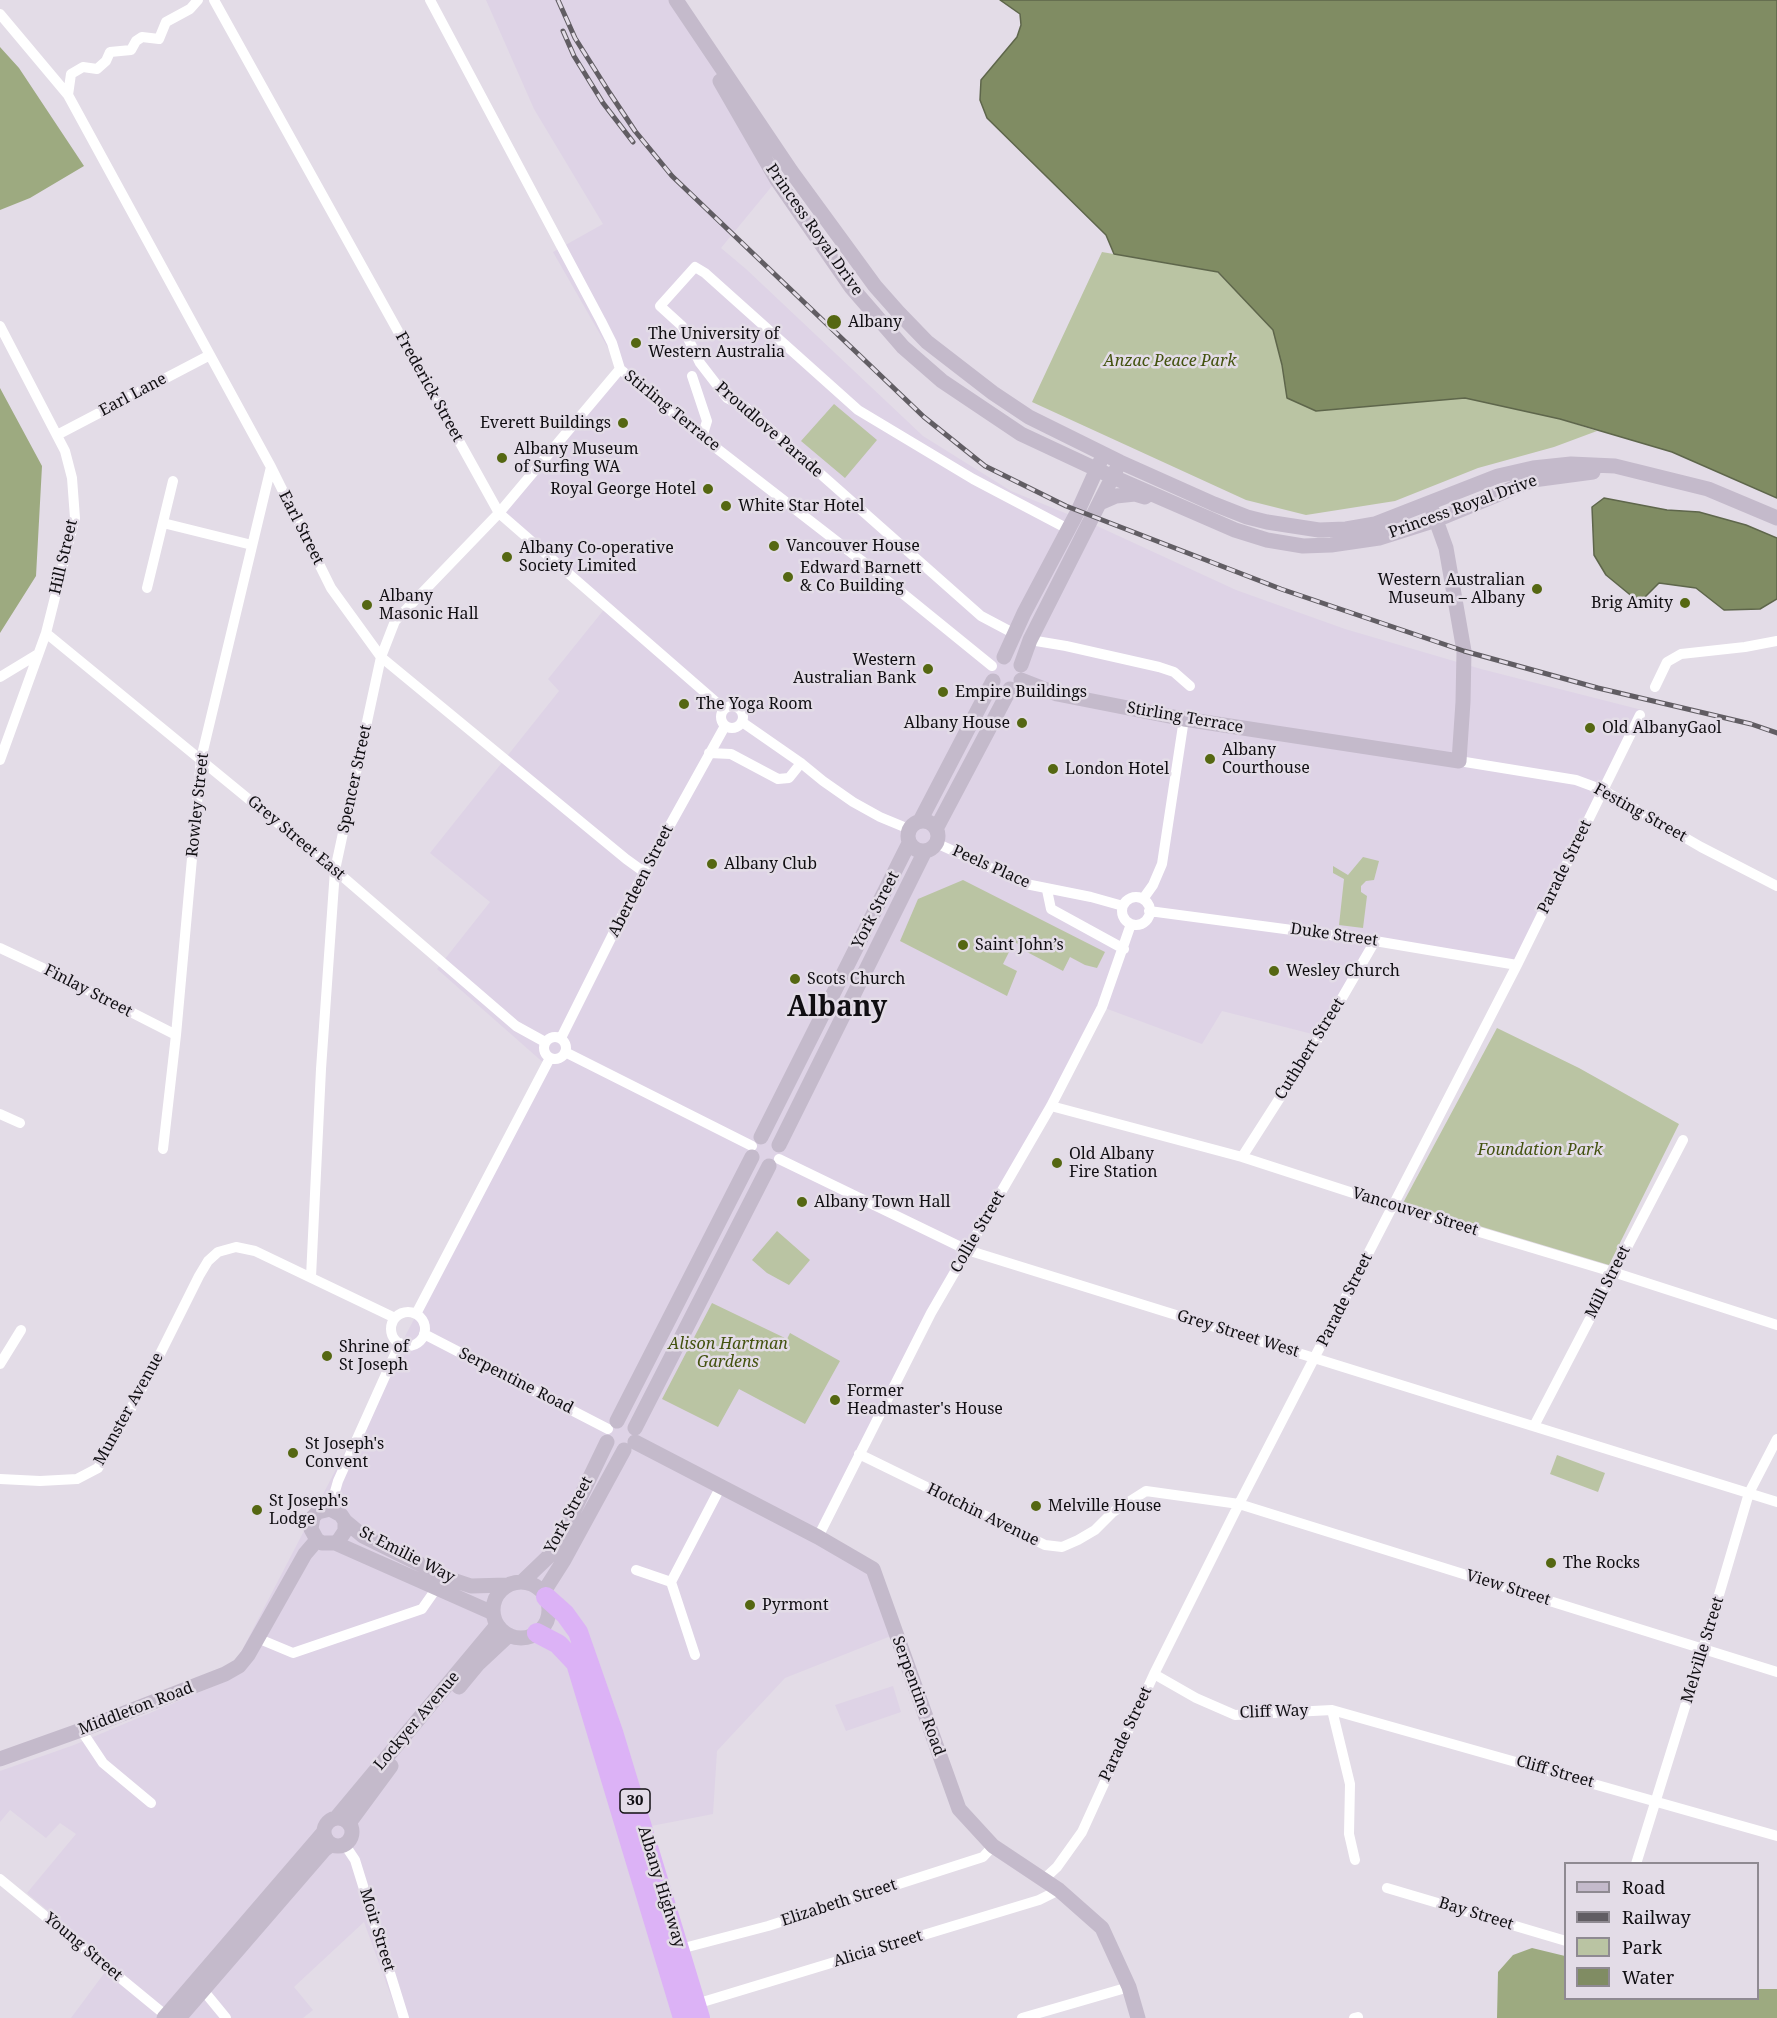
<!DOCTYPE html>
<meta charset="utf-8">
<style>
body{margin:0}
#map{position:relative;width:1777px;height:2018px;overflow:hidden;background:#e3dce7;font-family:"Noto Serif",serif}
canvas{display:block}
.legend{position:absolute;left:1564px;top:1862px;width:195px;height:138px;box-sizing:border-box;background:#e3dce7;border:2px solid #8f8a92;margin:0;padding:8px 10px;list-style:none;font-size:18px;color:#100e12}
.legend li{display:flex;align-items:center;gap:12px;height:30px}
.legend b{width:30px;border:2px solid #8f8a92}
</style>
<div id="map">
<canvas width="1777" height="2018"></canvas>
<ul class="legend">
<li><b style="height:8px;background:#c4bacb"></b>Road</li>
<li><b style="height:8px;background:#615d63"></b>Railway</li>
<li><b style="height:16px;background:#bac4a3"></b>Park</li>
<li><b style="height:16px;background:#808c63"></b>Water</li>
</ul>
</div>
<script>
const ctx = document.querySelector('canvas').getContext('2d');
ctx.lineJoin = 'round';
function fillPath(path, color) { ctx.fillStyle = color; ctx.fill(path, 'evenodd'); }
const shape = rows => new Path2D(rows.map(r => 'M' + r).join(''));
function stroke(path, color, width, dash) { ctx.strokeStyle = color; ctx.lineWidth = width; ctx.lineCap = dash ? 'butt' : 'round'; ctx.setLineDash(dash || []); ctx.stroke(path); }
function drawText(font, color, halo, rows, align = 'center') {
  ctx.font = font + ' "Noto Serif",serif'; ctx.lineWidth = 5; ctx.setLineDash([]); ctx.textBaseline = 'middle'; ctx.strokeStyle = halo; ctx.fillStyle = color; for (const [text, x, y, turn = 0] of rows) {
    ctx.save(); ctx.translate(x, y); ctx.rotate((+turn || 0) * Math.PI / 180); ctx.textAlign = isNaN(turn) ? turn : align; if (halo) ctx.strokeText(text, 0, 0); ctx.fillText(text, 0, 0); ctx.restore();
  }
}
fillPath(shape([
 [486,0,679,0,777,180,721,248,746,269,923,436,1011,491,1097,526,1236,590,1345,629,1481,669,1642,710,1517,965,1375,941,1320,1036,1222,1011,1202,1044,1102,1007,967,1250,819,1537,873,1569,896,1634,785,1678,717,1751,713,1814,636,1829,688,2018,399,2018,364,1922,294,1987,313,2010,303,2018,71,2018,111,1964,27,1893,76,1834,60,1823,46,1838,10,1810,0,1822,0,1771,74,1745,226,1681,546,1065,437,969,490,902,430,853,559,691,548,679,606,607,499,513,620,369,553,252,603,224,534,109],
 [893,1686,901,1712,846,1731,835,1705]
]), '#ded3e6');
fillPath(shape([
 [1102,252,1217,272,1273,329,1282,365,1287,398,1316,411,1465,398,1560,419,1597,431,1554,447,1478,468,1395,501,1306,515,1246,500,1032,402],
 [834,404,877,440,845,478,801,441],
 [1363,857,1379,861,1374,880,1366,881,1361,886,1361,892,1367,896,1363,928,1339,925,1344,879,1333,873,1333,866,1348,875],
 [963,880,1105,952,1097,968,1085,965,1070,957,1063,971,1027,952,1028,949,1014,942,1003,964,1017,971,1007,996,900,941,918,899],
 [1497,1028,1579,1068,1679,1124,1609,1265,1403,1203],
 [777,1231,810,1260,789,1285,767,1273,752,1260],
 [712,1303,787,1339,790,1333,840,1361,805,1424,739,1389,718,1427,662,1399],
 [1557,1455,1605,1473,1598,1492,1550,1474]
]), '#bac4a3');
fillPath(shape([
 [0,47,19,68,84,166,30,198,0,210],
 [0,388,42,466,36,576,0,633],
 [1532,1948,1565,1956,1566,1998,1758,1998,1758,1989,1777,1989,1777,2018,1497,2018,1498,1972,1513,1955]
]), '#9daa80');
const water = shape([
 [1000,0,1777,0,1777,498,1672,452,1560,419,1465,398,1316,411,1287,398,1282,365,1273,330,1218,272,1114,254,1106,235,987,118,980,100,981,80,1017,37,1021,25,1020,14,1000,0],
 [1604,498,1667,510,1699,512,1746,525,1777,538,1777,599,1760,609,1724,610,1696,588,1659,583,1644,598,1634,598,1606,575,1594,555,1592,507,1604,498]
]);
fillPath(water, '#808c63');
stroke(water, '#5e664b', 1.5);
stroke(shape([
 [214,0,499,513,724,709],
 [430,0,601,321,612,343,620,369,702,437,880,575,992,666],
 [0,14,68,95,271,467,331,588,381,657,626,859,644,872],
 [68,95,71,74,83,67,97,69,106,61,110,52,131,50,136,41,142,37,159,39,166,22,190,9,198,0],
 [0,326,65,451,72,478,75,518,46,633,0,760],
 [692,376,707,421,702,437],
 [57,435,210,355],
 [163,523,252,545],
 [147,588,173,481],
 [46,633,335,870,516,1026,545,1042],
 [1015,634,981,616,745,407,727,398,700,363,682,326,660,306,695,267,705,273,858,410,973,479,1068,529],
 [1030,640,1066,646,1159,667,1174,672,1190,686],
 [0,677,38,654],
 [1655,687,1667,662,1681,654,1745,647,1777,641],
 '721 717a11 11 0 1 1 22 0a11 11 0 1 1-22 0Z',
 [742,722,801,763,823,781,853,802,880,817,909,829],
 [709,753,731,754,778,779,789,778,801,763],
 [1459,761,1576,780,1603,790,1701,847,1777,886],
 [936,843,1026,884,1091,897,1123,906],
 [1047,890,1051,909,1124,949],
 '1122 911a14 14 0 1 1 28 0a14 14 0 1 1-28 0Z',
 [1143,899,1153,885,1162,864,1184,719],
 [1149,911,1375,941,1517,965],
 [0,948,62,977,176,1035],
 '544 1048a11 11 0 1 1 22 0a11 11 0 1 1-22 0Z',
 [561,1038,644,872,725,726],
 [565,1052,752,1146],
 [1051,1106,1242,1157,1393,1206,1616,1273,1777,1325],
 [0,1114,20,1123],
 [163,1149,176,1035,201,759,271,467],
 [1242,1157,1324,1029,1375,941],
 [779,1159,967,1250,1777,1502],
 [311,1277,321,1069,335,870,381,657,395,621,499,513,620,369],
 '391 1329a17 17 0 1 1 34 0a17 17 0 1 1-34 0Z',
 [416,1314,550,1058],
 [424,1334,608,1429],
 [0,1364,21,1330],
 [1534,1426,1683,1140],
 [859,1454,1045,1545,1062,1547,1078,1540,1095,1530,1113,1512,1146,1491,1239,1504,1777,1672],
 [0,1479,40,1481,77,1479,98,1468,151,1372,199,1276,208,1261,218,1252,236,1247,255,1251,395,1318],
 [330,1509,338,1481,400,1343],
 [818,1537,931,1313,1051,1106,1102,1007,1131,924],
 [636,1570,671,1582],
 [257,1638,293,1653,422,1609,436,1589],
 [695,1655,671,1582,720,1488],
 [1154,1674,1196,1698,1235,1715,1332,1710,1777,1836],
 [1332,1710,1350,1784,1349,1834,1355,1860],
 [81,1730,103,1763,151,1803],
 [345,1845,355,1860,404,2018],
 [1636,1864,1703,1649,1749,1493,1777,1439],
 [0,1879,169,2018],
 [1043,1880,1057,1867,1082,1832,1154,1674,1239,1504,1517,965,1640,715],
 [1387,1888,1566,1941],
 [680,1949,768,1926,983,1857,993,1846],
 [203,1990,226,2018],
 [696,2004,1039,1900,1059,1890],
 [1022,2018,1129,1987],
 [1354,2018,1358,2017]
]), '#fff', 10);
stroke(shape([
 [676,0,791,171,875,286,898,312,927,342,993,393,1029,417,1120,462,1214,504,1247,517,1267,522,1319,530,1346,529,1375,524,1498,476,1533,468,1571,464,1615,466,1708,489,1777,518],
 [720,81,777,180,851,287,903,347,942,381,1021,434,1113,477,1235,530,1267,540,1303,546,1331,545,1379,538,1436,520,1533,480,1593,472],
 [1100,503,1116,496,1135,494,1145,497],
 [1004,657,1024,613,1078,511,1100,462],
 [1021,665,1030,640,1116,470],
 [1021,680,1057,694,1184,719,1459,761,1463,702,1464,651,1446,548,1433,512],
 '908 836a15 15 0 1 1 30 0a15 15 0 1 1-30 0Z',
 [920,821,993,681],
 [936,829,1010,689],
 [761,1137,909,843],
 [779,1145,925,851],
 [617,1421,752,1157],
 [635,1428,769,1166],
 [635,1442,818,1537,873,1569,959,1809,993,1846,1059,1890,1102,1928,1129,1987,1138,2018],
 [345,1521,345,1531,339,1540,335,1543,322,1543,317,1540,311,1529,313,1517,318,1512,330,1509,341,1515,345,1521,363,1536,450,1579,471,1586,507,1585],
 [335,1543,493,1613],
 [522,1582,549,1556,566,1527,607,1442],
 '493 1610a28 28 0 1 1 56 0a28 28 0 1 1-56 0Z',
 [543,1593,564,1560,624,1450],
 [459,1687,478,1664,509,1635],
 [0,1759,81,1730,225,1674,239,1666,248,1655,305,1554,317,1540],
 '324 1832a14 14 0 1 1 28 0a14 14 0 1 1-28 0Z',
 [336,1818,497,1625],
 [349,1823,391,1766],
 [164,2018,323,1833],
 [179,2018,324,1850,331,1845]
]), '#c4bacb', 15);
stroke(shape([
 [546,1597,565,1614,578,1632,613,1732,700,2018],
 [537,1633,558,1644,576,1663,683,2018]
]), '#dcb2f6', 20);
const rail = shape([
 [558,0,575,38,609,92,635,131,672,176,924,417,985,466,1066,506,1281,589,1464,651,1598,688,1751,724,1777,733],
 [563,31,574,56,603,103,633,142]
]);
stroke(rail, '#615d63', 5);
stroke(rail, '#e3dce7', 3, [9]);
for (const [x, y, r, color] of [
 [834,322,8,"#556712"],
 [636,343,6,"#556712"],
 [623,423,6,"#556712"],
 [502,458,6,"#556712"],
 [708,489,6,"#556712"],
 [726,506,6,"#556712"],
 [774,546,6,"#556712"],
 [507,557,6,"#556712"],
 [788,577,6,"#556712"],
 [1537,589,6,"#556712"],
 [1685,603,6,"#556712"],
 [367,605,6,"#556712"],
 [928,669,6,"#556712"],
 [943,692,6,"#556712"],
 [684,704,6,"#556712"],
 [1022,723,6,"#556712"],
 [1590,728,6,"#556712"],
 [1210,759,6,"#556712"],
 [1053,769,6,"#556712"],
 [712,864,6,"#556712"],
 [963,945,6,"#556712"],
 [1274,971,6,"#556712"],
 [795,979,6,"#556712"],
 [1057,1163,6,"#556712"],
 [802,1202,6,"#556712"],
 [327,1356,6,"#556712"],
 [835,1400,6,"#556712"],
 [293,1453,6,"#556712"],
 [1036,1506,6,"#556712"],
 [257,1510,6,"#556712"],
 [1551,1563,6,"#556712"],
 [750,1605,6,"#556712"]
]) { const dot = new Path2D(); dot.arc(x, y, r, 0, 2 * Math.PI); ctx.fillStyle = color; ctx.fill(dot); stroke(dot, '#e3dce7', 2); }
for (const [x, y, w] of [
 [635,1801,30]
]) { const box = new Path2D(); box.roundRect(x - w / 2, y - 12, w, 24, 4.5); ctx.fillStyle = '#e3dce7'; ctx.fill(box); stroke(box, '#100e12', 1.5); }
drawText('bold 15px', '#100e12', null, [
 ["30",635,1801]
]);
drawText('16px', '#100e12', '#e3dce7', [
 ["Princess Royal Drive",814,230,55],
 ["Frederick Street",429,387,61],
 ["Earl Lane",133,395,-28],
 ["Stirling Terrace",672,411,39],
 ["Proudlove Parade",769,430,41],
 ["Princess Royal Drive",1463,507,-20],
 ["Earl Street",301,528,63],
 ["Hill Street",64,557,-77],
 ["Stirling Terrace",1185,718,10],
 ["Spencer Street",355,779,-78],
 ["Rowley Street",198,805,-84],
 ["Festing Street",1640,813,29],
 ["Grey Street East",296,838,40],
 ["Peels Place",991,867,24],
 ["Parade Street",1565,867,-64],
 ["Aberdeen Street",641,881,-63],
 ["York Street",876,910,-63],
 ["Duke Street",1334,935,8],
 ["Finlay Street",88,991,27],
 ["Cuthbert Street",1310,1049,-58],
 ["Vancouver Street",1415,1212,17],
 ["Collie Street",978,1232,-60],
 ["Mill Street",1608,1282,-63],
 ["Parade Street",1345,1300,-63],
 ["Grey Street West",1238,1334,17],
 ["Serpentine Road",516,1381,27],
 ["Munster Avenue",129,1409,-61],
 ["York Street",569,1515,-62],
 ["Hotchin Avenue",983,1515,26],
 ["St Emilie Way",407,1555,27],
 ["View Street",1508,1588,17],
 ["Melville Street",1703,1650,-73],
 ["Serpentine Road",918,1696,70],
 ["Middleton Road",136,1709,-21],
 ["Cliff Way",1274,1712,-2],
 ["Lockyer Avenue",417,1721,-50],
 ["Parade Street",1126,1734,-65],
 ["Cliff Street",1555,1772,16],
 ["Albany Highway",661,1887,73],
 ["Elizabeth Street",839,1903,-18],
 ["Bay Street",1476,1914,17],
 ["Moir Street",377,1930,73],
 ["Young Street",83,1947,40],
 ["Alicia Street",878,1949,-17]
]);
drawText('16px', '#100e12', '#e3dce7', [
 ["Albany",848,322],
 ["The University of",648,334],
 ["Western Australia",648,352],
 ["Everett Buildings",611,423,"right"],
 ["Albany Museum",514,449],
 ["of Surfing WA",514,467],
 ["Royal George Hotel",696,489,"right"],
 ["White Star Hotel",738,506],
 ["Vancouver House",786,546],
 ["Albany Co-operative",519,548],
 ["Society Limited",519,566],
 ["Edward Barnett",800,568],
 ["& Co Building",800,586],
 ["Western Australian",1525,580,"right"],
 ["Museum – Albany",1525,598,"right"],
 ["Albany",379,596],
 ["Masonic Hall",379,614],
 ["Brig Amity",1673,603,"right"],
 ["Western",916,660,"right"],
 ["Australian Bank",916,678,"right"],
 ["Empire Buildings",955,692],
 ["The Yoga Room",696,704],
 ["Albany House",1010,723,"right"],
 ["Old AlbanyGaol",1602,728],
 ["Albany",1222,750],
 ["Courthouse",1222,768],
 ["London Hotel",1065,769],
 ["Albany Club",724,864],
 ["Saint John’s",975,945],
 ["Wesley Church",1286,971],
 ["Scots Church",807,979],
 ["Old Albany",1069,1154],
 ["Fire Station",1069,1172],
 ["Albany Town Hall",814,1202],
 ["Shrine of",339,1347],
 ["St Joseph",339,1365],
 ["Former",847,1391],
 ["Headmaster's House",847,1409],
 ["St Joseph's",305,1444],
 ["Convent",305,1462],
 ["St Joseph's",269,1501],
 ["Lodge",269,1519],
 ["Melville House",1048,1506],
 ["The Rocks",1563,1563],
 ["Pyrmont",762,1605]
], 'left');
drawText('italic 16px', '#43520f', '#e3dce7', [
 ["Anzac Peace Park",1170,361],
 ["Foundation Park",1540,1150],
 ["Alison Hartman",728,1344],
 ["Gardens",728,1362]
]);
drawText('bold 28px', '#100e12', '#e3dce7', [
 ["Albany",837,1008]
]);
</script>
